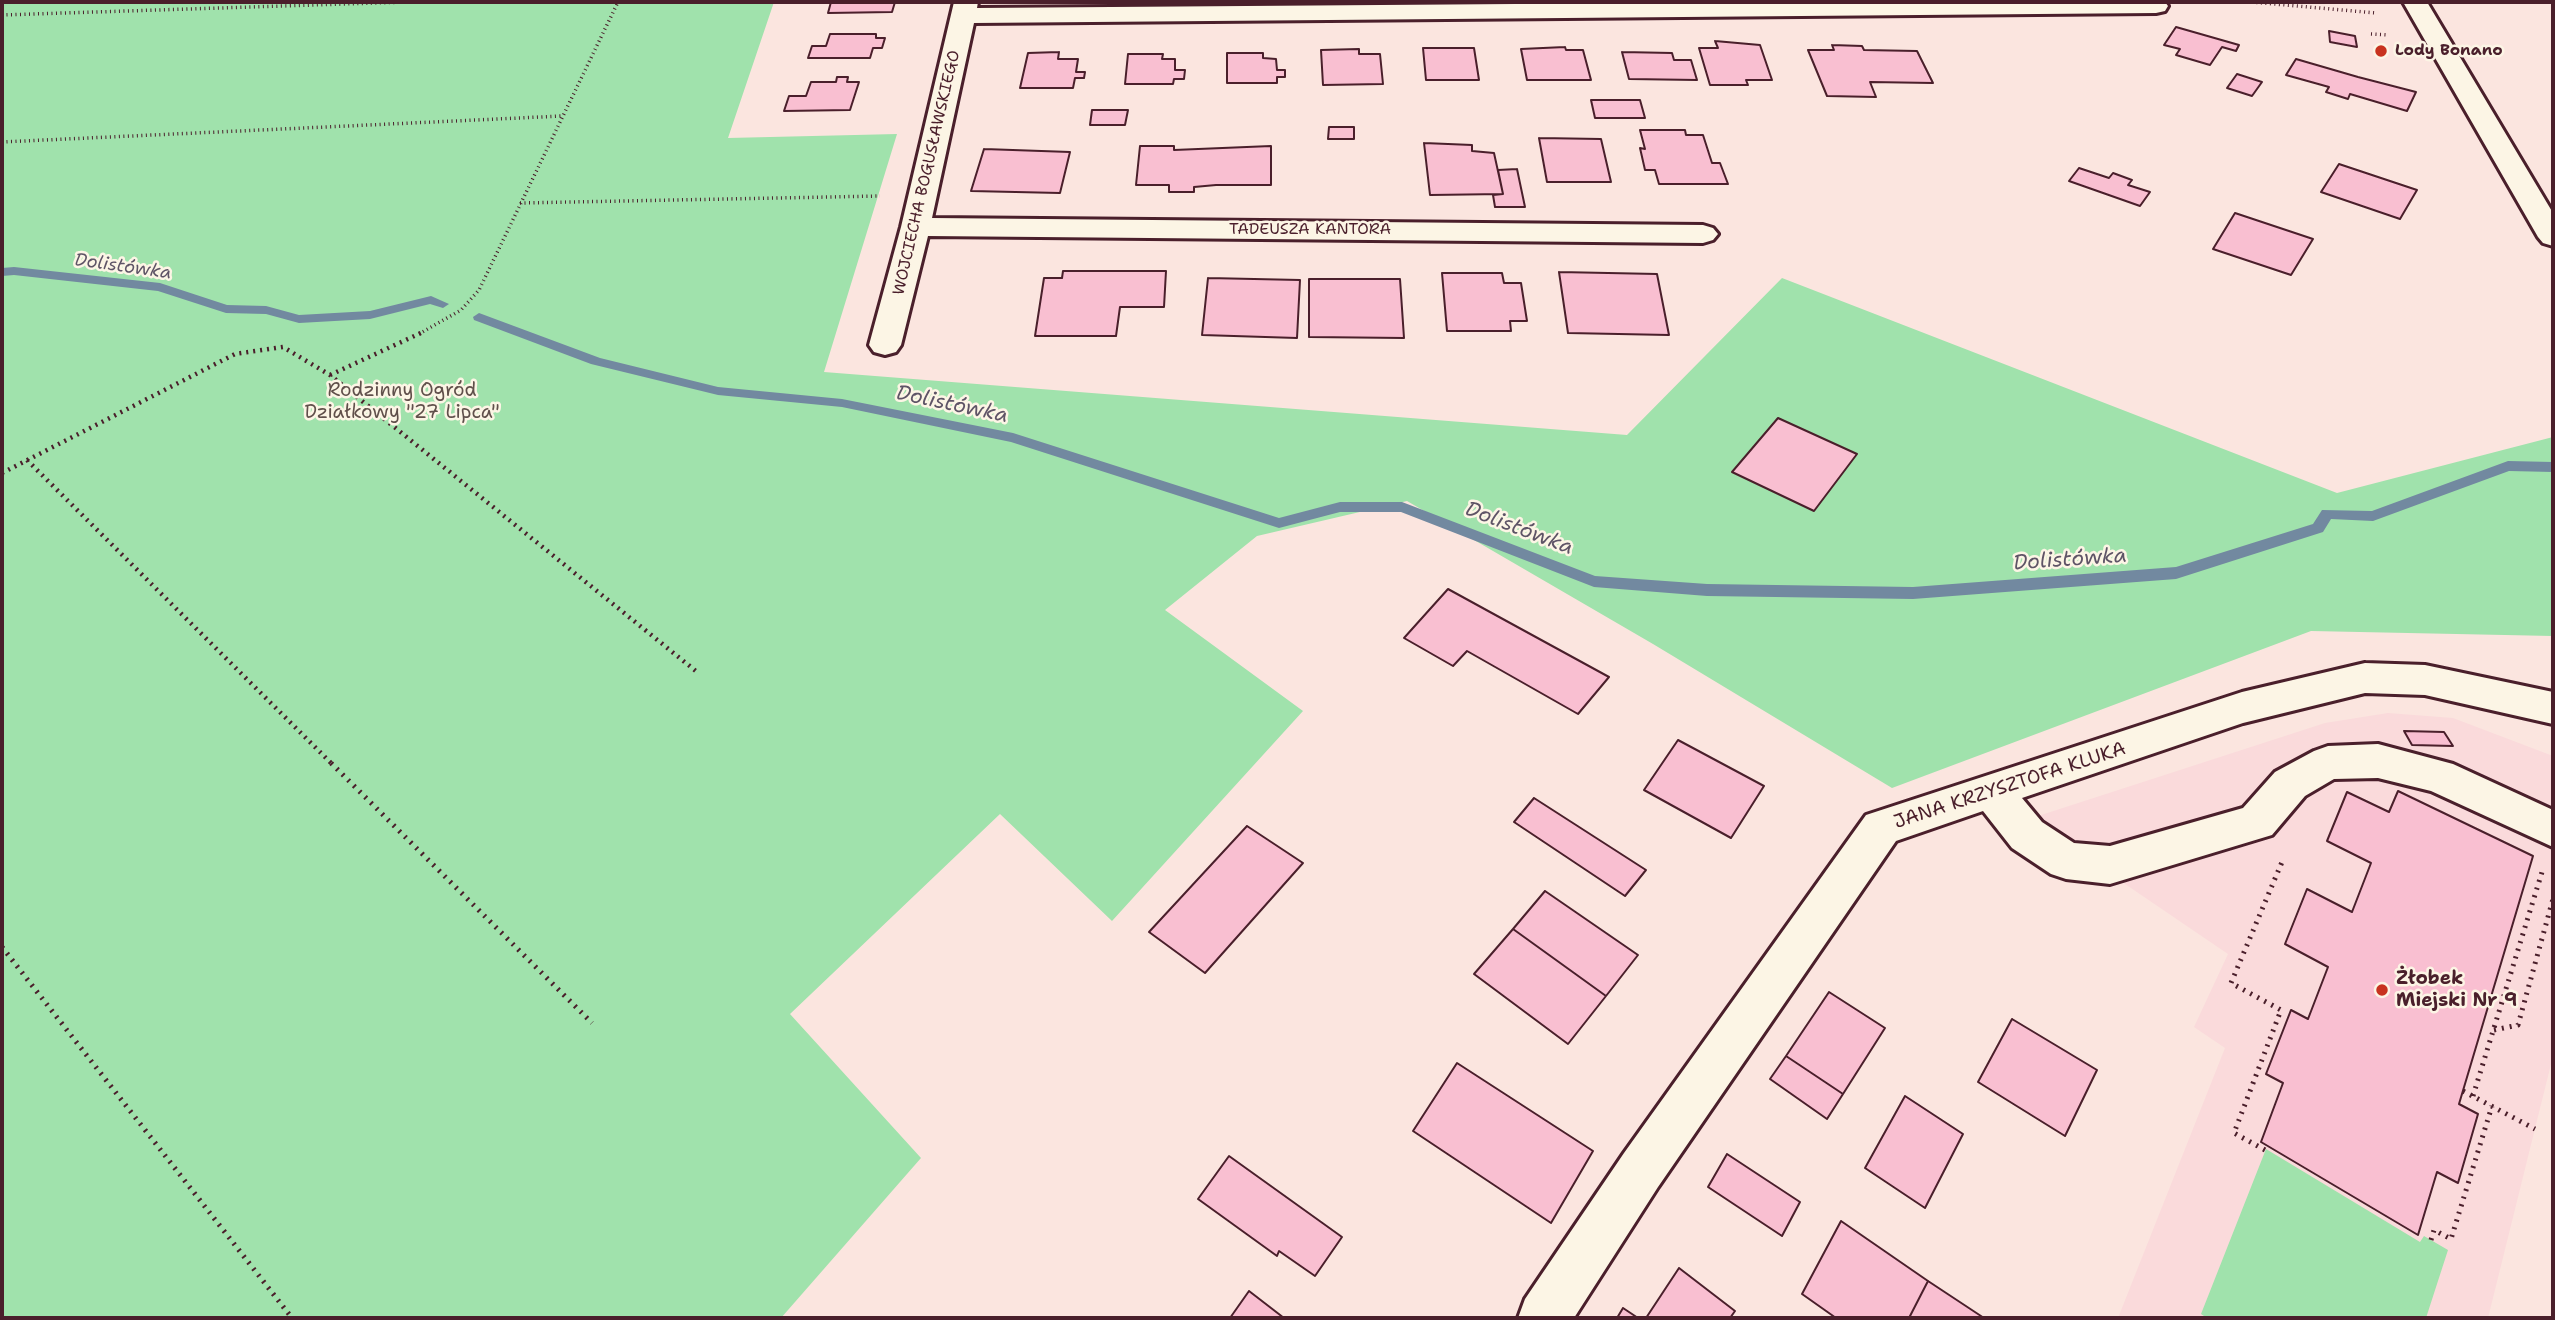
<!DOCTYPE html>
<meta charset="utf-8">
<style>
body{margin:0}
#map{position:relative;width:2555px;height:1320px;overflow:hidden;background:#fbe5df;font-family:"Shantell Sans",sans-serif}
canvas{display:block}
.frame{position:absolute;inset:0;border:4px solid #4a1f2b;pointer-events:none}
</style>
<div id="map">
<canvas width="2555" height="1320"></canvas>
<div class="frame"></div>
</div>
<script>
const ctx = document.querySelector('canvas').getContext('2d');
ctx.lineJoin = 'round';
function fillPath(path, color) { ctx.fillStyle = color; ctx.fill(path, 'evenodd'); }
const shape = rows => new Path2D(rows.map(r => 'M' + r).join(''));
function stroke(path, color, width, dash) { ctx.strokeStyle = color; ctx.lineWidth = width; ctx.lineCap = dash ? 'butt' : 'round'; ctx.setLineDash(dash || []); ctx.stroke(path); }
function drawText(font, color, halo, rows, align = 'center') {
  ctx.font = font + ' "Shantell Sans",sans-serif'; ctx.lineWidth = 5; ctx.setLineDash([]); ctx.textBaseline = 'middle'; ctx.strokeStyle = halo; ctx.fillStyle = color; for (const [text, x, y, turn = 0] of rows) {
    ctx.save(); ctx.translate(x, y); ctx.rotate((+turn || 0) * Math.PI / 180); ctx.textAlign = isNaN(turn) ? turn : align; if (halo) ctx.strokeText(text, 0, 0); ctx.fillText(text, 0, 0); ctx.restore();
  }
}
fillPath(shape([
 [2388,713,2453,718,2553,756,2553,1056,2488,1318,2118,1318,2225,1048,2194,1027,2228,954,2125,884,2093,842,2074,842,2053,835,2035,817,2325,723]
]), '#fadadb');
fillPath(shape([
 [2,2,774,2,728,138,897,134,824,372,1627,435,1782,278,2337,493,2553,437,2553,636,2311,631,1892,788,1653,644,1407,501,1257,536,1165,610,1303,711,1112,921,1000,814,790,1014,921,1158,781,1318,2,1318],
 [2266,1149,2420,1242,2424,1236,2448,1250,2426,1318,2207,1318,2201,1314]
]), '#a0e2ac');
fillPath(shape([
 [14,267,160,283,227,305,266,306,299,315,370,311,431,296,449,304,443,308,430,304,370,319,299,323,266,314,226,313,158,291,14,275,2,276,2,268,14,267],
 [479,313,600,358,718,387,842,399,1013,433,1279,518,1340,502,1402,502,1595,576,1707,584,1913,587,2176,567,2313,524,2322,510,2372,511,2508,461,2553,462,2553,472,2509,471,2373,521,2331,519,2323,532,2176,579,1913,599,1707,596,1594,587,1401,512,1340,512,1279,528,1011,442,842,407,718,395,591,364,474,320,473,317,479,313]
]), '#7289a0');
const building = shape([
 [831,2,895,2,892,12,828,13,831,2],
 [2176,27,2239,45,2236,51,2222,47,2210,65,2176,55,2180,49,2164,45,2176,27],
 [2329,31,2355,36,2357,47,2330,42,2329,31],
 [830,34,876,34,876,38,885,38,882,48,873,48,870,58,808,58,812,46,826,46,830,34],
 [1715,41,1760,45,1772,80,1746,80,1748,85,1710,85,1699,48,1718,48,1715,41],
 [1832,45,1862,46,1864,50,1917,51,1933,83,1870,82,1876,97,1827,96,1808,50,1834,50,1832,45],
 [1565,47,1566,50,1583,50,1591,80,1527,80,1521,49,1565,47],
 [1423,48,1474,48,1479,80,1426,80,1423,48],
 [1359,49,1359,54,1380,54,1383,84,1323,85,1321,50,1359,49],
 [1059,52,1058,59,1078,59,1076,72,1085,72,1084,78,1075,78,1073,88,1020,88,1028,53,1059,52],
 [1622,52,1672,53,1674,60,1691,60,1697,80,1629,79,1622,52],
 [1227,53,1263,53,1263,58,1276,59,1277,70,1285,70,1285,77,1277,77,1277,83,1227,83,1227,53],
 [1128,54,1163,54,1162,59,1175,59,1175,70,1185,70,1184,79,1174,79,1173,84,1125,84,1128,54],
 [2296,59,2358,77,2416,92,2407,111,2350,94,2348,99,2326,92,2329,87,2286,75,2296,59],
 [2237,74,2262,82,2252,96,2227,88,2237,74],
 [837,77,848,77,847,82,859,82,850,110,784,111,789,96,806,96,811,82,836,82,837,77],
 [1591,100,1640,100,1645,118,1595,118,1591,100],
 [1092,110,1128,110,1125,125,1090,125,1092,110],
 [1329,127,1354,127,1354,139,1328,139,1329,127],
 [1640,130,1685,130,1686,135,1703,135,1712,163,1720,163,1728,184,1659,184,1655,170,1645,170,1640,148,1645,149,1640,130],
 [1539,138,1601,139,1611,182,1547,182,1539,138],
 [1424,143,1472,145,1472,151,1494,153,1503,194,1430,195,1424,143],
 [1140,146,1174,146,1174,150,1271,146,1271,185,1216,185,1194,187,1194,192,1169,192,1169,185,1136,185,1140,146],
 [984,149,1070,152,1060,193,971,191,984,149],
 [2339,164,2417,190,2400,219,2321,192,2339,164],
 [2079,168,2109,178,2113,173,2132,180,2128,185,2150,192,2140,206,2069,181,2079,168],
 [1517,169,1525,207,1495,207,1493,195,1503,194,1498,170,1517,169],
 [2235,213,2313,239,2291,275,2213,249,2235,213],
 [1063,271,1166,271,1164,307,1120,307,1116,336,1035,336,1044,278,1062,278,1063,271],
 [1559,272,1657,274,1669,335,1568,333,1559,272],
 [1442,273,1502,273,1504,283,1521,283,1527,321,1510,321,1511,331,1447,331,1442,273],
 [1208,278,1300,280,1297,338,1202,335,1208,278],
 [1309,279,1400,279,1404,338,1309,337,1309,279],
 [1778,418,1857,454,1814,511,1732,472,1778,418],
 [1448,589,1490,612,1609,677,1578,714,1467,651,1453,666,1404,638,1448,589],
 [2404,731,2444,732,2453,746,2412,745,2404,731],
 [1678,740,1764,786,1731,838,1644,790,1678,740],
 [2398,791,2533,856,2459,1104,2478,1114,2458,1183,2437,1172,2418,1235,2261,1142,2283,1083,2266,1074,2291,1010,2308,1019,2328,967,2285,944,2307,889,2352,912,2371,863,2327,841,2347,792,2389,812,2398,791],
 [1534,798,1646,870,1625,896,1514,822,1534,798],
 [1247,826,1303,863,1205,973,1149,932,1247,826],
 [1545,891,1638,955,1606,996,1513,929,1545,891],
 [1513,929,1606,996,1568,1044,1474,974,1513,929],
 [1829,992,1885,1028,1843,1094,1786,1056,1829,992],
 [2012,1019,2097,1070,2065,1136,1978,1082,2012,1019],
 [1786,1056,1843,1094,1827,1119,1770,1079,1786,1056],
 [1457,1063,1593,1151,1551,1223,1413,1131,1457,1063],
 [1905,1096,1963,1134,1925,1208,1865,1168,1905,1096],
 [1727,1154,1800,1202,1782,1236,1708,1187,1727,1154],
 [1229,1156,1342,1237,1315,1276,1279,1251,1277,1256,1198,1199,1229,1156],
 [1841,1221,1928,1281,1909,1318,1836,1318,1802,1294,1841,1221],
 [1679,1268,1735,1311,1730,1318,1646,1318,1679,1268],
 [1928,1281,1984,1318,1909,1318,1928,1281],
 [1249,1291,1284,1318,1230,1318,1249,1291],
 [1623,1308,1638,1318,1617,1318,1623,1308]
]);
fillPath(building, '#f9bfd1');
stroke(building, '#4a1f2b', 2);
const minor = shape([
 [954,2,978,2,977,8,1784,2,2165,2,2168,6,2165,11,2156,13,974,23,932,218,1703,225,1713,228,1718,234,1713,240,1703,243,928,236,901,345,896,352,885,355,874,352,869,345,901,227,954,2],
 [2403,2,2427,2,2553,213,2553,246,2543,243,2538,237,2403,2],
 [2365,663,2425,665,2553,692,2553,724,2425,695,2365,693,2243,723,2022,798,2042,822,2074,843,2110,846,2243,808,2275,772,2314,751,2328,746,2378,744,2453,764,2553,810,2553,847,2431,791,2378,778,2334,779,2305,796,2272,835,2110,884,2066,879,2051,874,2012,848,1983,811,1896,841,1658,1187,1574,1318,1518,1318,1525,1299,1624,1153,1866,815,2242,692,2365,663]
]);
stroke(minor, '#4a1f2b', 6);
stroke(shape([
 [2252,2,2376,13],
 [2,15,406,2],
 [2371,34,2388,35],
 [2,142,562,116],
 [520,203,880,196],
 [419,334,461,310,479,290,618,2]
]), '#4a1f2b', 3.5, [1, 3.5]);
stroke(shape([
 [330,375,423,332],
 [27,460,332,764],
 [2,473,235,354,283,347,330,375,697,672]
]), '#4a1f2b', 4.5, [2, 5]);
stroke(shape([
 [331,763,592,1023],
 [2,947,292,1318],
 [2494,1030,2518,1025,2553,899],
 [2463,1091,2535,1129],
 [2473,1096,2542,872],
 [2265,1150,2234,1133,2281,1010,2231,983,2282,862],
 [2431,1240,2434,1230,2451,1239,2492,1106]
]), '#4a1f2b', 5, [2, 6]);
fillPath(minor, '#fcf5e5');
for (const [x, y, r, color] of [
 [2381,51,7,"#c8321e"],
 [2382,990,7,"#c8321e"]
]) { const dot = new Path2D(); dot.arc(x, y, r, 0, 2 * Math.PI); ctx.fillStyle = color; ctx.fill(dot); stroke(dot, '#fcf5e5', 2.5); }
drawText('bold 16px', '#4a1f2b', '#fcf5e5', [
 ["Lody Bonano",2395,51]
], 'left');
drawText('16px', '#4a1f2b', '#fcf5e5', [
 ["WOJCIECHA BOGUSŁAWSKIEGO",927,173,-77],
 ["TADEUSZA KANTORA",1310,230]
]);
drawText('italic 18px', '#5e5466', '#fcf5e5', [
 ["Dolistówka",123,267,8]
]);
drawText('19px', '#60504b', '#fcf5e5', [
 ["Rodzinny Ogród",402,391],
 ["Działkowy \"27 Lipca\"",402,413]
]);
drawText('19px', '#4a1f2b', '#fcf5e5', [
 ["JANA KRZYSZTOFA KLUKA",2010,786,-18]
]);
drawText('bold 19px', '#4a1f2b', '#fcf5e5', [
 ["Żłobek",2396,979],
 ["Miejski Nr 9",2396,1001]
], 'left');
drawText('italic 21px', '#5e5466', '#fcf5e5', [
 ["Dolistówka",952,405,12],
 ["Dolistówka",1519,529,21],
 ["Dolistówka",2070,560,-4]
]);
</script>
